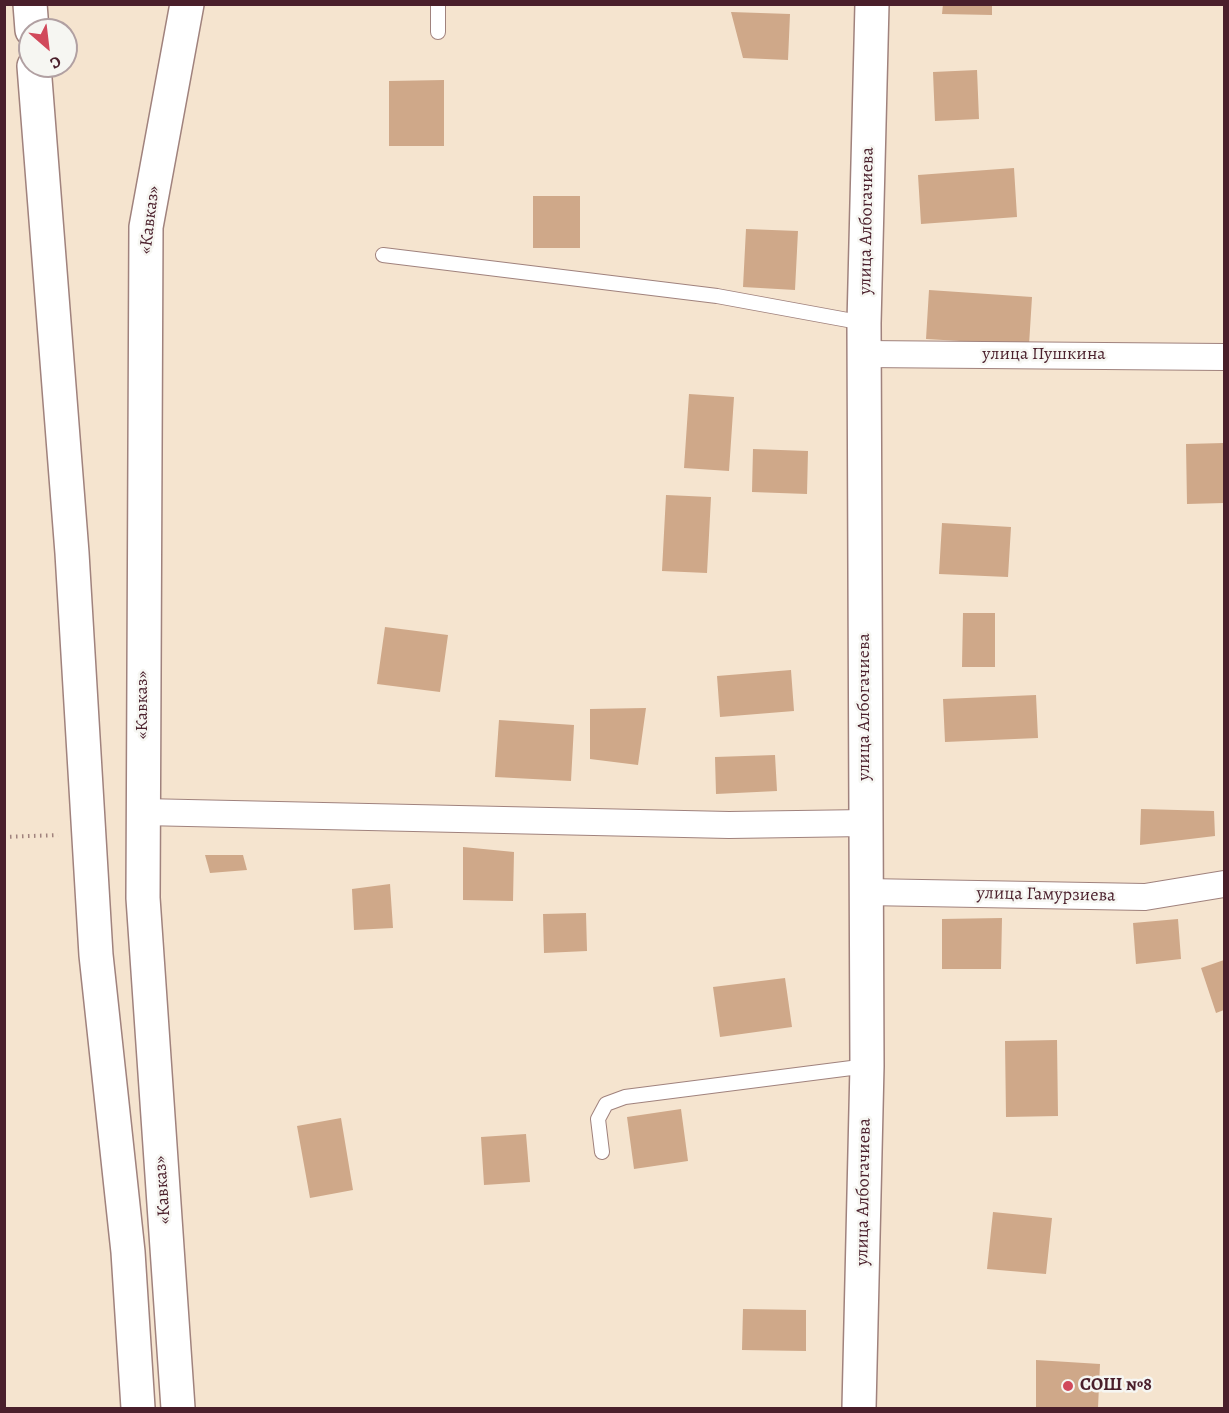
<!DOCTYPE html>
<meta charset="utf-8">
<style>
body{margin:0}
#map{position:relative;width:1229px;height:1413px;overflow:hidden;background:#f5e4cf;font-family:Alegreya,serif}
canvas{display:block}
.frame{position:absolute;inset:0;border:6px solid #4a1f2b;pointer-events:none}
.north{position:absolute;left:18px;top:18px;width:60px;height:60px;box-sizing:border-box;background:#f6f6f2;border:2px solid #b1a0a2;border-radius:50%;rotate:152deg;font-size:16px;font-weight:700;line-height:24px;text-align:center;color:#4a1f2b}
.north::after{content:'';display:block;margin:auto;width:21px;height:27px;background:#d1495b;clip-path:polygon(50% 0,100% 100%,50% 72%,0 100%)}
</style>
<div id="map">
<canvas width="1229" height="1413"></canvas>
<div class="frame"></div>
<div class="north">С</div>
</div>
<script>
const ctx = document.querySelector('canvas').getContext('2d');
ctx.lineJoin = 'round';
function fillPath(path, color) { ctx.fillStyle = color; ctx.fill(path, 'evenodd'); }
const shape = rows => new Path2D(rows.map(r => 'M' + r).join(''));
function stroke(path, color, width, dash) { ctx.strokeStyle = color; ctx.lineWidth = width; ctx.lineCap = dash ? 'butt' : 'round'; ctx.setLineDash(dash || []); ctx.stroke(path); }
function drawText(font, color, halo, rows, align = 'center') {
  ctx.font = font + ' Alegreya,serif'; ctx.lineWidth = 5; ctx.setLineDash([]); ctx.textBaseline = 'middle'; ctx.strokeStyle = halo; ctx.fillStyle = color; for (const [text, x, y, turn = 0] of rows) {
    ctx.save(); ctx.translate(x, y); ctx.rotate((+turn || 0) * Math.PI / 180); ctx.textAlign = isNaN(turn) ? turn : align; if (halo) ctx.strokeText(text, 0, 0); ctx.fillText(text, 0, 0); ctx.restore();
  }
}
fillPath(shape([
 [943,4,992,4,992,15,942,14],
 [731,12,790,14,788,60,743,58],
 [977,70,979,119,935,121,933,72],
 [444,80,444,146,389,146,389,81],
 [1014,168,1017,217,921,224,918,175],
 [533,196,580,196,580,248,533,248],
 [746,229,798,231,795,290,743,287],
 [929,290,1032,297,1029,345,926,339],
 [689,394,734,397,729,471,684,468],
 [1224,443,1224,503,1187,504,1186,444],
 [753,449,808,451,807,494,752,492],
 [666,495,711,497,707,573,662,571],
 [942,523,1011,527,1008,577,939,574],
 [963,613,995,613,995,667,962,667],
 [385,627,448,635,440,692,377,684],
 [791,670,794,711,720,717,717,676],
 [1036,695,1038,738,945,742,943,699],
 [646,708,638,765,590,759,590,709],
 [499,720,574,725,571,781,495,777],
 [775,755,777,791,716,794,715,757],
 [1141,809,1214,811,1215,836,1140,845],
 [463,847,514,852,513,901,463,900],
 [205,855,243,855,247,870,210,873],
 [390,884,393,928,354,930,352,889],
 [586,913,587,951,544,953,543,914],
 [1002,918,1001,969,942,969,942,919],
 [1178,919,1181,959,1136,964,1133,923],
 [1224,960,1224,1010,1216,1013,1201,968],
 [785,978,792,1027,720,1037,713,987],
 [1057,1040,1058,1116,1006,1117,1005,1041],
 [681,1109,688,1161,634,1169,627,1117],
 [341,1118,353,1190,310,1198,297,1126],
 [526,1134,530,1182,484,1185,481,1137],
 [993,1212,1052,1218,1046,1274,987,1269],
 [743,1309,806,1310,806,1351,742,1350],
 [1036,1360,1100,1364,1098,1408,1036,1408]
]), '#cfa889');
const service = shape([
 [438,32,438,4],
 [383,255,717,296,864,323],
 [602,1152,598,1119,606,1104,625,1097,867,1066]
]);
const minor = shape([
 [864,354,1224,357],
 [143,812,729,825,866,823],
 [866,892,1145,897,1224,884]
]);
const tertiary = shape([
 [859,1408,867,1066,864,323,872,4]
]);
const trunk = shape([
 [30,4,32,30],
 [34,66,72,553,96,955,128,1252,138,1408],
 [178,1408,143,898,146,227,187,4]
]);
stroke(service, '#a0827d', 16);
stroke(minor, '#a0827d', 28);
stroke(tertiary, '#a0827d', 36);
stroke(trunk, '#a0827d', 36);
stroke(shape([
 [4,837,58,835]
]), '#a0827d', 4, [1.5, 4.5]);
stroke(service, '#fff', 14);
stroke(minor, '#fff', 26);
stroke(tertiary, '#fff', 33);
stroke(trunk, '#fff', 33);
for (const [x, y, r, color] of [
 [1068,1386,6,"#d1495b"]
]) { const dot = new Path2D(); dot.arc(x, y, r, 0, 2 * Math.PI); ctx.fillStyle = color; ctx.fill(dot); stroke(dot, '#f6f6f2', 2); }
drawText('18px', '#4a1f2b', '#f6f6f2', [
 ["«Кавказ»",150,220,-83],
 ["улица Албогачиева",867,221,-89],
 ["улица Пушкина",1044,355],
 ["«Кавказ»",143,705,-90],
 ["улица Албогачиева",865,707,-90],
 ["улица Гамурзиева",1046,895,1],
 ["«Кавказ»",163,1190,-94],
 ["улица Албогачиева",864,1192,-89]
]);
drawText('bold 18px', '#4a1f2b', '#f6f6f2', [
 ["СОШ №8",1080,1386]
], 'left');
</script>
